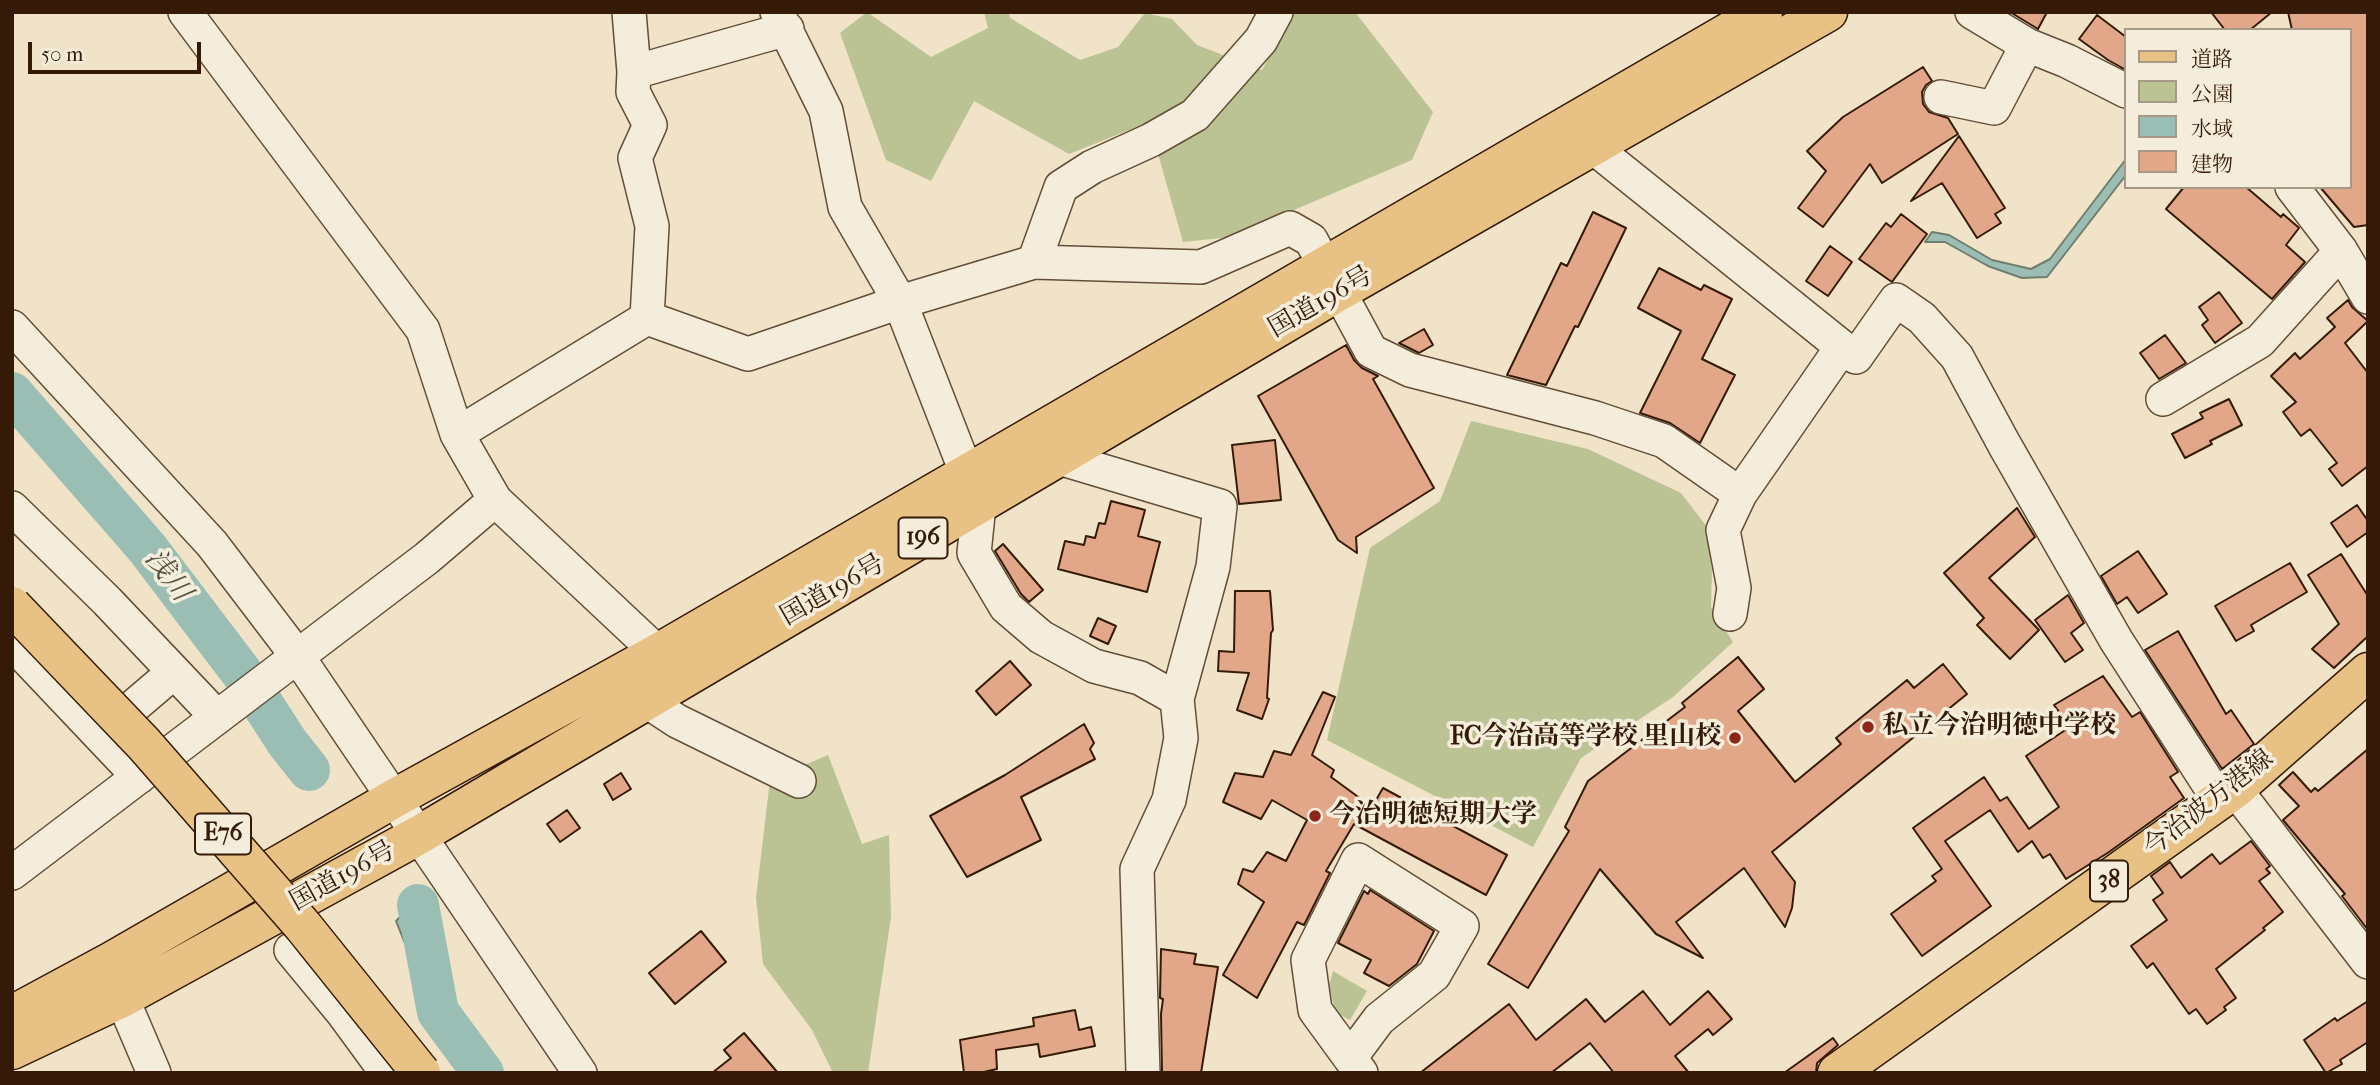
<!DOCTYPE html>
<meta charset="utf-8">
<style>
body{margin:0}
#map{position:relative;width:2380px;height:1085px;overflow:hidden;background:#f0e3c7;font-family:"IM FELL French Canon","Noto Serif JP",serif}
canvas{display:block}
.frame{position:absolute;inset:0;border:14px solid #351b07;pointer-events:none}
.legend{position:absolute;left:2124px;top:28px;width:228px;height:161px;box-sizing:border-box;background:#f5eddb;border:2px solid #a89986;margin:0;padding:9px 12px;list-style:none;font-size:21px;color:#351b07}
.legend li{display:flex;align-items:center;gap:14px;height:35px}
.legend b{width:35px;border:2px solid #a89986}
.scale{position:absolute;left:28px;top:42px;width:173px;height:32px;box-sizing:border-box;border:4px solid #351b07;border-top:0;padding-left:9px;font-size:21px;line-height:24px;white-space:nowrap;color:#351b07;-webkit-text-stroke:5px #f5eddb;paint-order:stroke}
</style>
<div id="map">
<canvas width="2380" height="1085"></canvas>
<div class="frame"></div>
<ul class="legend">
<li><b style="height:9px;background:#e8c284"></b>道路</li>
<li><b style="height:19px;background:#bbc394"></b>公園</li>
<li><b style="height:19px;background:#9abeb3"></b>水域</li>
<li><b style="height:19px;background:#e2a788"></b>建物</li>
</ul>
<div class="scale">50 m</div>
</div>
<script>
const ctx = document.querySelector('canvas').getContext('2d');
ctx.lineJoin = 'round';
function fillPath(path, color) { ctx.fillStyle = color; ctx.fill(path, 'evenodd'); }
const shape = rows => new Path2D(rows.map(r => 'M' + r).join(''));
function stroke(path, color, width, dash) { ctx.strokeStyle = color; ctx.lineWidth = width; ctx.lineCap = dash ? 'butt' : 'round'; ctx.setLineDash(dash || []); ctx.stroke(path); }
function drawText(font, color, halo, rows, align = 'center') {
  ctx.font = font + ' "IM FELL French Canon","Noto Serif JP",serif'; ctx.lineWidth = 7; ctx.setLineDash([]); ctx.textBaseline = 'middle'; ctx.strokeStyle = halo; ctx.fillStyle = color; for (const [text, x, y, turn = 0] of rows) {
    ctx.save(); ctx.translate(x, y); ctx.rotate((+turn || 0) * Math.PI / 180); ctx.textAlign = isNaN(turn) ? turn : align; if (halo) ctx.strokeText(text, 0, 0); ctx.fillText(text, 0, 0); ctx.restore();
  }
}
fillPath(shape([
 [867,12,931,57,988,28,984,12,1009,12,1010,18,1080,60,1118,47,1145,13,1172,19,1197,45,1262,70,1294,12,1355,12,1433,112,1412,160,1230,237,1183,242,1149,122,1069,154,974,101,931,181,886,160,840,33],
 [1471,421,1588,449,1681,493,1707,527,1712,571,1711,607,1733,642,1673,697,1581,758,1533,847,1327,740,1370,548,1440,501],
 [828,755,862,844,889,835,891,917,868,1073,833,1073,812,1030,763,964,756,898,770,780],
 [1333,971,1367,991,1350,1020,1338,1014,1334,1006,1329,986]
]), '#bbc394');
const water = shape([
 [2126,159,2126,175,2047,277,2022,278,1988,266,1945,242,1925,242,1932,232,1949,235,1992,260,2031,269,2050,259,2126,159],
 [405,912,435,944,452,1002,503,1073,476,1073,432,1011,396,921,405,912]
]);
fillPath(water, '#9abeb3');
stroke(water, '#727d6e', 2);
stroke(shape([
 [12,393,147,548,245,677,287,742,309,770],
 [418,905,438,1012,483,1073]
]), '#9abeb3', 42);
const building = shape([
 [2010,12,2047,12,2038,29,2010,12],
 [2211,12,2272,12,2250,30,2225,30,2211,12],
 [2288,12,2368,12,2368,225,2354,227,2320,187,2350,187,2350,30,2292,30,2288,12],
 [2097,15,2126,37,2126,70,2108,60,2079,39,2097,15],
 [1923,67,1932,81,1926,85,1922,92,1923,104,1929,112,1948,118,1958,134,1882,183,1870,164,1823,227,1798,208,1826,171,1807,151,1843,117,1923,67],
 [1959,136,2005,208,1995,214,2001,223,1977,238,1942,183,1911,201,1959,136],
 [2184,187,2246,187,2281,217,2283,214,2298,227,2299,228,2286,245,2305,262,2272,299,2166,209,2184,187],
 [1593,212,1626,228,1578,327,1575,326,1546,385,1507,375,1561,263,1567,266,1593,212],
 [1901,214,1927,234,1892,282,1859,259,1886,223,1891,227,1901,214],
 [1830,246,1852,262,1828,296,1806,281,1830,246],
 [1659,268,1701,290,1704,285,1732,299,1702,359,1735,375,1700,443,1670,423,1640,413,1681,331,1638,308,1659,268],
 [2219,292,2242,323,2215,343,2202,325,2208,320,2199,307,2219,292],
 [2348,300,2352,307,2368,321,2345,343,2368,373,2368,466,2342,486,2329,469,2337,463,2310,429,2301,436,2283,412,2296,402,2271,376,2295,353,2300,359,2335,327,2327,318,2348,300],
 [1424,329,1433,345,1419,353,1399,343,1424,329],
 [2165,335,2186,363,2159,379,2140,353,2165,335],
 [1346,345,1354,360,1362,368,1378,376,1373,379,1434,488,1356,537,1357,553,1338,540,1258,396,1346,345],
 [2229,399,2242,425,2210,441,2212,444,2185,458,2172,434,2203,418,2200,413,2229,399],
 [1275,440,1281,500,1239,504,1232,445,1275,440],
 [1111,501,1145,510,1138,536,1160,542,1147,592,1058,569,1065,541,1084,545,1086,536,1095,538,1099,523,1105,524,1111,501],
 [2357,505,2368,521,2368,532,2347,547,2331,523,2357,505],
 [2017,508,2035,537,1989,578,2039,630,2010,659,1977,625,1984,618,1944,573,2017,508],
 [1003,544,1043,590,1029,602,1021,594,995,551,1003,544],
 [2138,551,2167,594,2138,613,2127,597,2117,604,2101,576,2138,551],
 [2341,554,2368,596,2368,636,2334,668,2312,649,2339,624,2308,575,2341,554],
 [2290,563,2307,592,2251,625,2254,631,2236,641,2215,606,2290,563],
 [1235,591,1270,591,1273,630,1271,633,1267,698,1269,699,1262,719,1237,710,1249,673,1218,671,1219,651,1234,652,1235,591],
 [2068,595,2084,623,2071,633,2083,650,2065,662,2035,620,2068,595],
 [1098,618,1116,626,1108,644,1090,636,1098,618],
 [2178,631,2226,714,2231,710,2254,744,2222,769,2145,650,2178,631],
 [1738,657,1764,689,1738,711,1795,782,1841,744,1836,738,1907,680,1914,688,1943,664,1967,694,1772,852,1795,882,1792,908,1785,927,1744,868,1676,922,1703,958,1656,934,1600,869,1528,988,1488,964,1569,831,1565,827,1588,781,1685,707,1682,703,1738,657],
 [1010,661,1031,685,996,715,976,691,1010,661],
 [2103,676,2132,717,2140,712,2178,772,2170,777,2184,798,2109,852,2066,879,2050,854,2043,858,2032,841,2018,852,1990,810,1945,841,1991,906,1922,956,1891,914,1936,881,1932,876,1942,869,1913,828,1984,777,2000,801,2007,797,2029,829,2059,807,2026,756,2070,727,2054,705,2103,676],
 [1323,692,1335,697,1312,755,1334,770,1331,777,1372,807,1383,788,1507,855,1486,895,1354,824,1326,871,1330,873,1304,925,1297,922,1257,998,1223,975,1264,902,1238,884,1243,869,1253,872,1267,852,1286,861,1307,820,1272,800,1261,819,1223,802,1235,773,1263,777,1274,751,1291,755,1323,692],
 [1084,724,1094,743,1090,749,1095,759,1021,797,1041,840,967,877,930,816,1005,775,1084,724],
 [2368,749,2368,930,2342,896,2345,894,2283,820,2299,806,2279,785,2293,772,2311,792,2315,788,2318,791,2368,749],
 [621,773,631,789,613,800,604,784,621,773],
 [567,810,580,828,560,842,547,824,567,810],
 [2251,841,2270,866,2266,869,2270,873,2259,881,2283,912,2263,928,2265,930,2216,969,2236,998,2224,1007,2226,1010,2207,1024,2196,1009,2189,1014,2153,963,2147,968,2131,946,2167,920,2153,900,2163,893,2151,876,2170,862,2181,878,2212,854,2220,864,2251,841],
 [1370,890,1434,931,1417,964,1389,986,1364,973,1371,960,1338,943,1364,891,1368,894,1370,890],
 [701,931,726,962,675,1004,649,973,701,931],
 [1161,949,1196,954,1194,964,1218,967,1201,1073,1162,1073,1161,1014,1163,999,1160,998,1161,949],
 [1643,991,1670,1025,1708,991,1732,1019,1713,1035,1708,1029,1675,1056,1689,1073,1614,1073,1590,1043,1551,1073,1420,1073,1509,1004,1536,1040,1586,999,1605,1022,1643,991],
 [2368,1001,2368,1042,2340,1060,2342,1064,2326,1073,2304,1040,2335,1018,2337,1021,2368,1001],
 [1075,1010,1079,1030,1091,1027,1095,1046,1040,1057,1038,1044,996,1050,997,1069,979,1073,964,1073,960,1040,1034,1026,1033,1018,1075,1010],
 [744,1033,778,1073,712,1073,731,1058,724,1050,744,1033],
 [1833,1038,1838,1045,1817,1063,1816,1073,1784,1073,1833,1038]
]);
fillPath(building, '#e2a788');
stroke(building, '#351b07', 2);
const minor = shape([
 [629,12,634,72],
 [777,12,826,111,845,207,900,302,979,505,974,553,1006,607,1041,637,1094,666,1140,678,1177,699,1181,738,1169,800,1137,869,1143,1073],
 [1972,12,2027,45,2067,61,2126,91],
 [1941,97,1994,108,2027,45],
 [1593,147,1842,347],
 [2292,187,2341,251,2368,297],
 [1034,262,1201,267,1290,228,1311,240,1371,351,1410,370,1595,418,1664,441,1740,494,1842,347,1856,357,1896,300,1922,318,1957,357,2004,444,2116,640,2219,800],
 [647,318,748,354,900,302,1034,262,1061,187,1092,167,1151,140,1195,115,1261,40,1276,12],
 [647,318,652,226,635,158,650,125,633,92,634,72,787,29],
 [12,327,212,544,298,657,580,1073],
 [2163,399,2260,341,2341,251],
 [457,434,647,318],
 [1059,458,1220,506,1213,567,1177,699],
 [495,500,658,653],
 [12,508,107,601,217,717],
 [1730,614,1734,588,1723,530,1740,494],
 [12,643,139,777],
 [645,700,677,721,799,781],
 [100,735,174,672],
 [2235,789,2368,962],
 [12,873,427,558,495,500,457,434,423,330,185,12],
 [291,950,343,1013,387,1073],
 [122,998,154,1073],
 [1350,1058,1379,1019,1434,975,1462,926,1358,860,1308,960,1315,1010,1350,1058,1361,1073]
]);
const major = shape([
 [1837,1073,2235,789,2368,672]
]);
const highway = shape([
 [12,1015,112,961,395,798,658,653,1763,12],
 [12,1050,122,998,419,835,1338,292,1828,12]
]);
stroke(minor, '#644d37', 36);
stroke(major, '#351b07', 41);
stroke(highway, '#351b07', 41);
stroke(minor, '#f5eddb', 33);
stroke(major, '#e8c284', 38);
stroke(highway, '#e8c284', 38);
const highwayBridge = shape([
 [12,606,144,744,303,926,421,1073]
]);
stroke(highwayBridge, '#351b07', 41, []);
stroke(highwayBridge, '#e8c284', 38);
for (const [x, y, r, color] of [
 [1868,727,7,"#8f2418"],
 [1735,738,7,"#8f2418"],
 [1315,816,7,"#8f2418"]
]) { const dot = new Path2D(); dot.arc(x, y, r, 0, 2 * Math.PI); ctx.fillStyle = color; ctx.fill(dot); stroke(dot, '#f5eddb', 2.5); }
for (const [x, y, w] of [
 [923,538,49],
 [223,834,56],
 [2109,881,38]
]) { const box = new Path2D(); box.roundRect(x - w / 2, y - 20.5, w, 41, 5); ctx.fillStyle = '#f5eddb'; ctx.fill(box); stroke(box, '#351b07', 2); }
drawText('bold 24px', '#351b07', null, [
 ["196",923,538],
 ["E76",223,834],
 ["38",2109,881]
]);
drawText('26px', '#351b07', '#f5eddb', [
 ["国道196号",1321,303,-30],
 ["国道196号",833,591,-30],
 ["今治波方港線",2209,804,-38],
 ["国道196号",343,877,-29]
]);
drawText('bold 26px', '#351b07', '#f5eddb', [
 ["私立今治明徳中学校",1882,727],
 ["FC今治高等学校 里山校",1721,738,"right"],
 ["今治明徳短期大学",1329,816]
], 'left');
drawText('italic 28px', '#585443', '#f5eddb', [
 ["浅川",167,576,53]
]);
</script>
